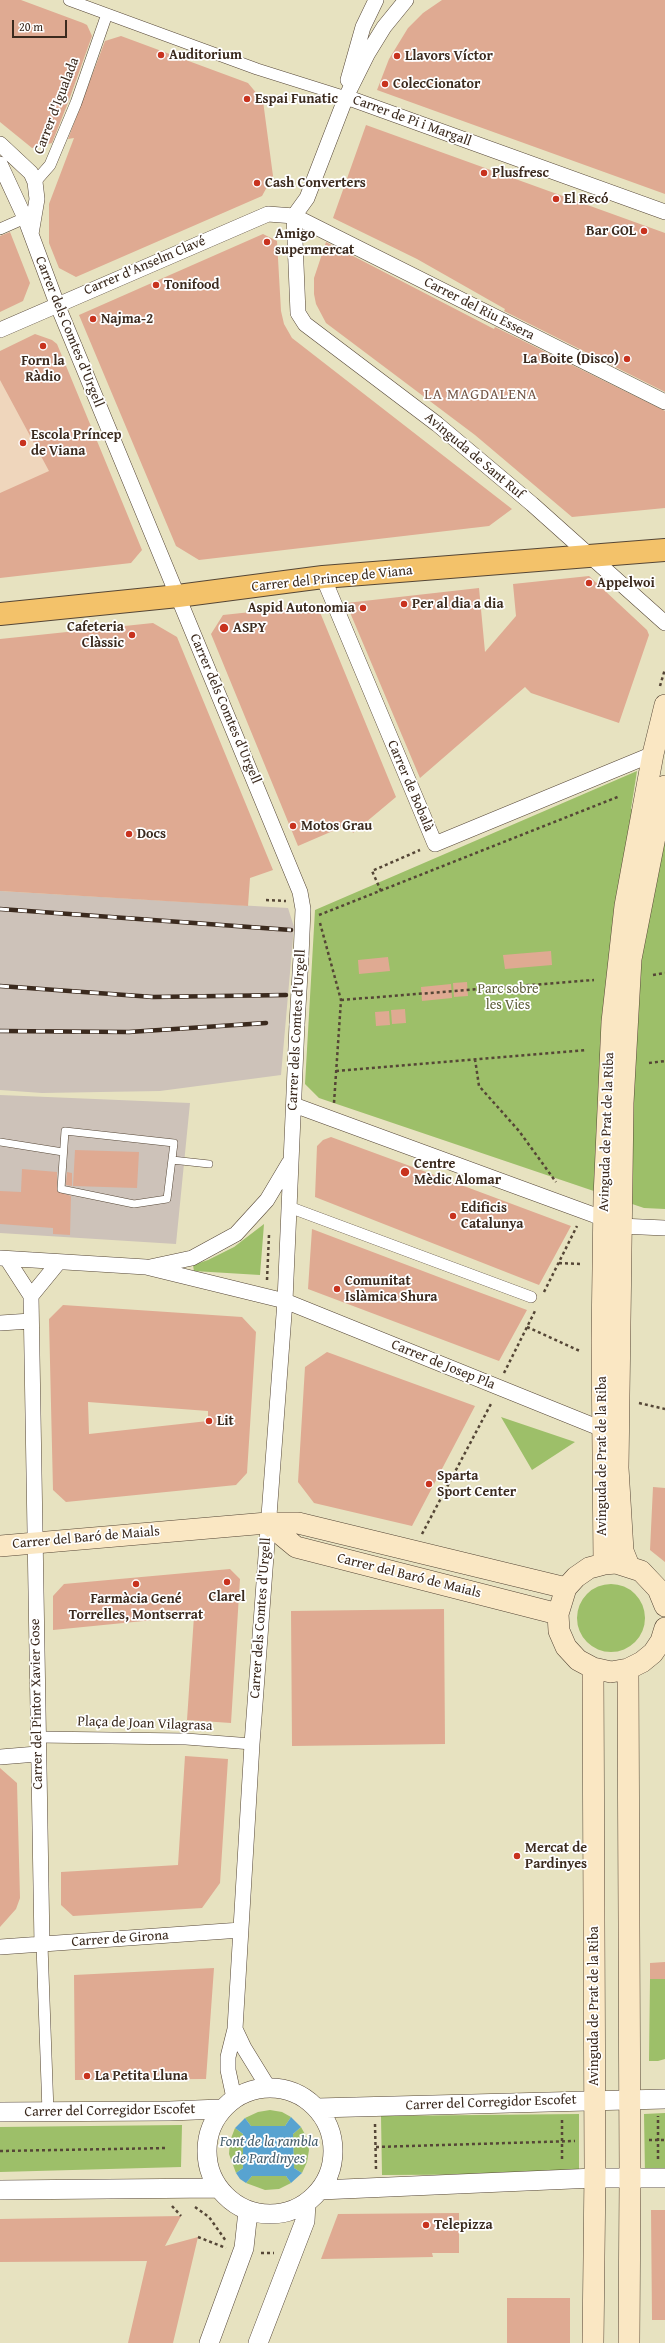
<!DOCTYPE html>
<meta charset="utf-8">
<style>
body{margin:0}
#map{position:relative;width:665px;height:2343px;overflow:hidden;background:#e7e2c0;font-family:"Gentium Book Plus",serif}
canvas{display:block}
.scale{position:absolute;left:12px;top:20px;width:55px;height:18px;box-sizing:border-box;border:2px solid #3b2a1e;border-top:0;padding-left:5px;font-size:12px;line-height:14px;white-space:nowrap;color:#3b2a1e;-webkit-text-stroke:3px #fff;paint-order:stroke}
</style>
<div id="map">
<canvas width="665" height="2343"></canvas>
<div class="scale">20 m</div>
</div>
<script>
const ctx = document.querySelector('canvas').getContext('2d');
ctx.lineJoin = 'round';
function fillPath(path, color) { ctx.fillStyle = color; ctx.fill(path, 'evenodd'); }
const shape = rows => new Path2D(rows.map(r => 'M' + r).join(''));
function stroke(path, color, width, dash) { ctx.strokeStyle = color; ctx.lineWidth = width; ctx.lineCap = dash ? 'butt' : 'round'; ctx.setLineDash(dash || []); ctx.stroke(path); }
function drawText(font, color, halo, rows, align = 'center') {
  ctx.font = font + ' "Gentium Book Plus",serif'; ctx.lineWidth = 3.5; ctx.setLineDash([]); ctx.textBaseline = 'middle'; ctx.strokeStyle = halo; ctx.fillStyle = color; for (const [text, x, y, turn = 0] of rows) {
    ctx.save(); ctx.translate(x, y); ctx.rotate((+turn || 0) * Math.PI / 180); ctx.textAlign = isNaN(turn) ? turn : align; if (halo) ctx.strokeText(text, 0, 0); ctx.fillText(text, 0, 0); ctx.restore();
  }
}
fillPath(shape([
 [0,353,63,474,0,533]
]), '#efd6bc');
fillPath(shape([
 [0,891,288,908,294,927,281,1075,160,1091,42,1093,0,1090],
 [0,1095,190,1103,176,1244,0,1233]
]), '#cdc2b9');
fillPath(shape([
 [637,771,631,809,665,818,665,1209,644,1208,319,1098,305,1084,315,910],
 [264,1224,260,1275,194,1271,193,1265,208,1260,234,1247],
 [501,1417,575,1442,532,1470],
 '577 1618a34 34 0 1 1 68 0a34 34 0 1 1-68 0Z',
 [650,1979,665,1979,665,2059,658,2061,649,2061],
 [270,2110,282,2112,291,2117,285,2126,251,2126,245,2118,258,2112],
 [665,2113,665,2173,645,2174,644,2114],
 [579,2114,579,2174,382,2175,381,2116],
 [182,2125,181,2167,0,2172,0,2127],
 [301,2127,307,2138,309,2150,307,2162,302,2173,294,2168,293,2134],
 [235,2128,243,2134,243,2168,236,2173,229,2154,230,2141],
 [252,2176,286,2176,291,2183,279,2189,265,2190,246,2183]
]), '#9dbf69');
fillPath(shape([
 [291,2117,301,2127,293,2134,294,2168,302,2173,291,2183,286,2176,252,2176,246,2183,240,2179,236,2173,243,2168,243,2134,235,2128,245,2118,251,2126,285,2126]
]), '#58a3d0');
fillPath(shape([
 [0,0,21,0,83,23,87,25,92,36,69,100,52,143,32,148,0,122],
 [442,0,665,0,665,194,377,90,389,59,408,28,423,13],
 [121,36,248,83,263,101,273,176,262,196,76,277,59,268,49,243,49,204,74,138,68,139,105,41],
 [366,125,665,233,665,392,504,311,505,309,417,259,333,218],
 [10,232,30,283,23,301,0,312,0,236],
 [263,234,277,241,281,311,284,324,292,338,512,509,489,526,199,560,176,546,79,315],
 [326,242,494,329,495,327,665,411,665,508,572,517,475,435,326,323,316,304,314,294,314,278],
 [35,334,52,340,57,344,142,550,131,563,0,578,0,493,49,471,0,380,0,351],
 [589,576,647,630,649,635,619,723,531,693,525,687,420,778,346,603,479,588,485,652,516,616,513,584],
 [317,605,396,797,353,833,349,824,298,846,211,634,223,615],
 [153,623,177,637,273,870,250,878,248,906,0,891,0,639],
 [551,951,552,965,505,969,503,955],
 [388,957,390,971,359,974,358,960],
 [467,982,468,996,454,997,453,983],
 [451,984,452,998,422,1001,421,987],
 [405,1009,406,1023,392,1024,391,1010],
 [389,1011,390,1025,376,1026,375,1012],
 [331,1137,429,1173,571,1226,539,1285,315,1197,317,1146,323,1140],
 [75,1150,139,1152,137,1188,73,1186],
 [22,1169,57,1172,57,1191,71,1196,70,1235,53,1234,53,1228,0,1224,0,1191,21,1192],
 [67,1172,72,1173,72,1186,66,1185],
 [312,1229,465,1287,527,1310,499,1361,308,1289],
 [63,1305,242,1317,256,1332,247,1473,236,1485,66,1502,53,1490,49,1319],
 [88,1402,208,1411,208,1421,89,1434],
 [327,1352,475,1406,412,1526,314,1503,298,1482,305,1367],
 [653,1487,665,1488,665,1562,650,1550],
 [230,1569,240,1579,231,1723,187,1720,194,1616,53,1630,53,1596,64,1584],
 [444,1609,445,1744,292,1746,291,1611],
 [185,1756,228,1759,220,1883,202,1908,73,1916,61,1905,61,1872,178,1865],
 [0,1768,17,1783,20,1898,16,1909,0,1927],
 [665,1962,665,1979,650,1979,650,1963],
 [214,1968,206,2079,75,2080,74,1975],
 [651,2210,665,2210,665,2320,652,2320],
 [459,2213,459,2253,432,2253,433,2257,321,2259,338,2214],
 [181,2216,165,2246,198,2237,173,2343,128,2343,147,2261,0,2262,0,2219],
 [507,2298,570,2298,570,2343,507,2343]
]), '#dfaa92');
const service = shape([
 [65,1131,174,1143,167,1199,134,1204,61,1189,65,1131],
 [0,1142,63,1152],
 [172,1160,209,1164]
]);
const pedestrian = shape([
 [69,0,257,69,346,97],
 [35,182,50,165,76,103,107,14],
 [0,229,25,218],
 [289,1207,531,1297],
 [37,1737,186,1739,252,1744],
 [42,1945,48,2112]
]);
const minor = shape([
 [348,80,363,27,376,0],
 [346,97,665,212],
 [0,144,31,173,35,182,37,199,31,234],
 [0,164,25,218,57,304,300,892,303,909,301,957],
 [294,216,298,313,305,324,437,424,532,504,665,623],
 [294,216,307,198,346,97,368,53,384,27,406,0],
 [0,330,268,214,294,216,665,402],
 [323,577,435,844,653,754],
 [294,1105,594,1215,620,1226,665,1228],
 [0,1258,146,1267,285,1301,602,1429],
 [7,1259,31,1296,42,1945],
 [150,1267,192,1258,236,1234,267,1200,289,1163],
 [31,1296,58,1263],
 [0,1323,31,1321],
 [0,1757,37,1754],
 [0,1947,241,1930],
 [235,2029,244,2048,268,2087],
 [234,2098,228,2070,228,2057,235,2029,252,1744,285,1301,297,1024]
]);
const tertiary = shape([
 '207 2151a63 63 0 1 1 126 0a63 63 0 1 1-126 0Z',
 [317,2108,665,2099],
 [0,2112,170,2111,221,2109],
 [0,2190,217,2188],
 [320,2190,595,2178,665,2178],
 [209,2343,244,2248,248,2211],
 [258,2343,305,2221,306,2203]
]);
const secondary = shape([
 [267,1523,296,1547,558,1614],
 [0,1546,267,1523,298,1523,566,1588],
 [604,1564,602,1341,604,1197,612,1022,625,906,653,754,665,705],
 [629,1566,623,1551,618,1468,623,1103,631,959,665,786],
 [665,1606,658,1589,641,1571,616,1563,604,1564,589,1568,576,1577,566,1588,558,1614,559,1631,566,1647,578,1660,593,1668,611,1672,628,1669,642,1662,653,1653,661,1641,665,1628],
 [593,1668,595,2170,593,2343],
 [628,1669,630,2178,629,2343]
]);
const primary = shape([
 [0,614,178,596,323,577,665,550]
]);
stroke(service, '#554636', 8);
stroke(pedestrian, '#554636', 12);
stroke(minor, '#554636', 16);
stroke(tertiary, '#554636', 20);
stroke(secondary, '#554636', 22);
stroke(primary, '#554636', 24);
stroke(shape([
 [660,686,665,669],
 [381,891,372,871,420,850],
 [266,900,286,901],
 [319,915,620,796],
 [320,923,341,1000,334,1103],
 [653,975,665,973],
 [341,1000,594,980],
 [475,1059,479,1086,519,1131,556,1182],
 [649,1063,665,1061],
 [336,1071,586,1050],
 [559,1263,580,1264],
 [267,1280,269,1235],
 [544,1292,577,1226],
 [527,1327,580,1351],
 [504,1373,535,1311],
 [639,1403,665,1409],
 [422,1534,492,1402],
 [562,2120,562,2161],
 [375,2124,376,2169],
 [649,2140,665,2140],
 [376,2147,575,2141],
 [0,2151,168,2148],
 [658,2159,658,2116],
 [172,2206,181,2216],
 [195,2207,209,2217,226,2241],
 [198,2237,226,2248],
 [261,2253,274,2253]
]), '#554636', 2.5, [3, 3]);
stroke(service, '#fff', 7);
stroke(pedestrian, '#fff', 11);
stroke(minor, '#fff', 15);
stroke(tertiary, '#fff', 19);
stroke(secondary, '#fae7c3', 21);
stroke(primary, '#f3c26a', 22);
const rail = shape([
 [0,909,291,930],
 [0,986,153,997,286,995],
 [0,1031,129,1032,266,1023]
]);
stroke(rail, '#3b2a1e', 4.5);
stroke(rail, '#fff', 3, [9]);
const minorBridge = shape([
 [297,1024,301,957]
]);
stroke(minorBridge, '#554636', 16, []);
stroke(minorBridge, '#fff', 15);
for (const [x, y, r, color] of [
 [161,55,4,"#c8321e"],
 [397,56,4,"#c8321e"],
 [385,84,4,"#c8321e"],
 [247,99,4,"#c8321e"],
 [484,173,4,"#c8321e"],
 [257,183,4,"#c8321e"],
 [556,199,4,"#c8321e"],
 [644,231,4,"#c8321e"],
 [267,242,4,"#c8321e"],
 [156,285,4,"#c8321e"],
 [93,319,4,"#c8321e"],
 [43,346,4,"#c8321e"],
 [627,359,4,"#c8321e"],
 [23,443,4,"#c8321e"],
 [589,583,4,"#c8321e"],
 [404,604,4,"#c8321e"],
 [363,608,4,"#c8321e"],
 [224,628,5,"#c8321e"],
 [132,635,4,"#c8321e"],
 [293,826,4,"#c8321e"],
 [129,834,4,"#c8321e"],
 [405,1172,5,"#c8321e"],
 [453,1216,4,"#c8321e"],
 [337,1289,4,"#c8321e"],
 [209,1421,4,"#c8321e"],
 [429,1484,4,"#c8321e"],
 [227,1582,4,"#c8321e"],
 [136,1584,4,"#c8321e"],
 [517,1856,4,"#c8321e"],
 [87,2076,4,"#c8321e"],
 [426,2225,4,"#c8321e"]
]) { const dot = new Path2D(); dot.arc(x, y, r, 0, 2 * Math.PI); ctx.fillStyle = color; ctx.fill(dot); stroke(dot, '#fff', 1.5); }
drawText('bold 14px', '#3b2a1e', '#fff', [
 ["Auditorium",169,55],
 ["Llavors Víctor",405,56],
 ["ColecCionator",393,84],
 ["Espai Funatic",255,99],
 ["Plusfresc",492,173],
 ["Cash Converters",265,183],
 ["El Recó",564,199],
 ["Bar GOL",636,231,"right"],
 ["Amigo",275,234],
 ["supermercat",275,250],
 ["Tonifood",164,285],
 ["Najma-2",101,319],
 ["La Boite (Disco)",619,359,"right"],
 ["Forn la",43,361,"center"],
 ["Ràdio",43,377,"center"],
 ["Escola Príncep",31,435],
 ["de Viana",31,451],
 ["Appelwoi",597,583],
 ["Per al dia a dia",412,604],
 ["Aspid Autonomia",355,608,"right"],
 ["Cafeteria",124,627,"right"],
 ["Clàssic",124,643,"right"],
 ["ASPY",233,628],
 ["Motos Grau",301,826],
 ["Docs",137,834],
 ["Centre",414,1164],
 ["Mèdic Alomar",414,1180],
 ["Edificis",461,1208],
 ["Catalunya",461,1224],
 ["Comunitat",345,1281],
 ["Islàmica Shura",345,1297],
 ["Lit",217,1421],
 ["Sparta",437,1476],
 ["Sport Center",437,1492],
 ["Clarel",227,1597,"center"],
 ["Farmàcia Gené",136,1599,"center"],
 ["Torrelles, Montserrat",136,1615,"center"],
 ["Mercat de",525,1848],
 ["Pardinyes",525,1864],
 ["La Petita Lluna",95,2076],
 ["Telepizza",434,2225]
], 'left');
drawText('14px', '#3b2a1e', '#fff', [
 ["Carrer d'Igualada",57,106,-69],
 ["Carrer de Pi i Margall",412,121,20],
 ["Carrer d'Anselm Clavé",145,266,-23],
 ["Carrer del Riu Essera",479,309,27],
 ["Carrer dels Comtes d'Urgell",69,332,68],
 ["Avinguda de Sant Ruf",474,456,40],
 ["Carrer del Princep de Viana",332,579,-6],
 ["Carrer dels Comtes d'Urgell",225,709,67],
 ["Carrer de Bobalà",410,786,67],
 ["Carrer dels Comtes d'Urgell",297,1030,-87],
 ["Avinguda de Prat de la Riba",607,1132,-88],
 ["Carrer de Josep Pla",443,1365,22],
 ["Avinguda de Prat de la Riba",602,1456,-90],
 ["Carrer del Baró de Maials",86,1538,-5],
 ["Carrer del Baró de Maials",409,1576,14],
 ["Carrer dels Comtes d'Urgell",261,1618,-86],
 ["Carrer del Pintor Xavier Gose",37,1704,-91],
 ["Plaça de Joan Vilagrasa",145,1724,2],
 ["Carrer de Girona",120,1939,-4],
 ["Avinguda de Prat de la Riba",594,2006,-90],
 ["Carrer del Corregidor Escofet",491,2103,-2],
 ["Carrer del Corregidor Escofet",110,2111,-1]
]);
drawText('14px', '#5d5e38', '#fff', [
 ["Parc sobre",508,989],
 ["les Vies",508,1005]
]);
ctx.letterSpacing = '1px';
drawText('15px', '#745747', '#fff', [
 ["LA MAGDALENA",481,395]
]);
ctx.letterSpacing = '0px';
drawText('italic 15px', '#48606e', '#fff', [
 ["Font de la rambla",269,2142],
 ["de Pardinyes",269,2159]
]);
</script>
